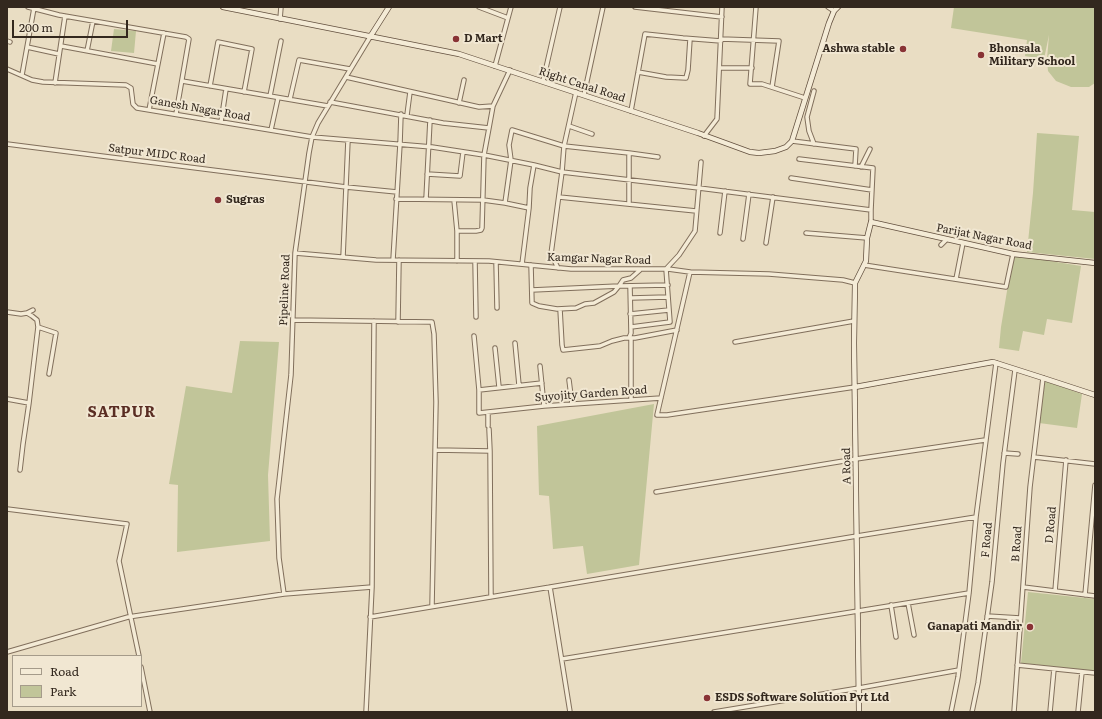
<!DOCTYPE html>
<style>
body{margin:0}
#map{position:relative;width:1102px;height:719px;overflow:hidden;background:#e9ddc3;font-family:Literata,serif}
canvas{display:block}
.frame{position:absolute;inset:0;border:8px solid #33281e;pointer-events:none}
.legend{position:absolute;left:12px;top:655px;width:130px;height:52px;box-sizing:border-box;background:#f1e7d2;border:1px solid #a59b8a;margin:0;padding:5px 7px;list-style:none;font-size:12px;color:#33281e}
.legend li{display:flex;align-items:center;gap:8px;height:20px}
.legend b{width:20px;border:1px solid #a59b8a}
.scale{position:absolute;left:12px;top:20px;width:116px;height:18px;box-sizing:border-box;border:2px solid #33281e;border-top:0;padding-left:5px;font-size:12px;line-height:14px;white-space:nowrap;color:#33281e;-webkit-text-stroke:3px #f1e7d2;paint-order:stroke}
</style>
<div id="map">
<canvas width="1102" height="719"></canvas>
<div class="frame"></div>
<ul class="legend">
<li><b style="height:5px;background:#f4ebd6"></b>Road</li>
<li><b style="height:11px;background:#c1c599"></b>Park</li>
</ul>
<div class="scale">200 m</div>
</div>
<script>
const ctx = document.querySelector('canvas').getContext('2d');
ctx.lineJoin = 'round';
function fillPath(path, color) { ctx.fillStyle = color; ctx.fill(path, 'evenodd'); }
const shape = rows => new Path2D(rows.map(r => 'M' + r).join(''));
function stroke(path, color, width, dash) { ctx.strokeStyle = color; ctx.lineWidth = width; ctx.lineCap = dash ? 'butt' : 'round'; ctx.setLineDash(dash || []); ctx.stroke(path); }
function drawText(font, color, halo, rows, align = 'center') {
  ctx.font = font + ' Literata,serif'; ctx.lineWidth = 4; ctx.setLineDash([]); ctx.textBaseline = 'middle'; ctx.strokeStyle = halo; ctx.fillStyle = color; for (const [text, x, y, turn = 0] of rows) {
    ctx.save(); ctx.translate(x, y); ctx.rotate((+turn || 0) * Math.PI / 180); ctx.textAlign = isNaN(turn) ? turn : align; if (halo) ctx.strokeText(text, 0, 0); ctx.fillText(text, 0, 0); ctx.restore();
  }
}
fillPath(shape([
 [954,7,1053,7,1052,12,1053,7,1095,7,1095,83,1089,87,1071,87,1056,81,1048,71,1047,59,1049,35,1044,59,1025,56,1027,40,951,28],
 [114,29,136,31,134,53,111,51],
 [1037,133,1079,136,1072,210,1095,212,1095,259,1027,252,1033,193],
 [1013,255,1081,266,1072,323,1047,319,1044,335,1023,331,1019,351,999,348,1001,327],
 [240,341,279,342,268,475,270,541,177,552,178,485,169,484,186,386,232,393],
 [1045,381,1082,394,1077,428,1039,423],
 [654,404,639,565,587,574,583,546,553,549,549,496,539,495,537,426],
 [1028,592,1095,599,1095,671,1021,663]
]), '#c1c599');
const street = shape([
 [28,7,59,15,186,37,189,39,176,114],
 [479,7,508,18],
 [635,7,722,17],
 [756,7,750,84,762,84,805,98],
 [828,7,834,11],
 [280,19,281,7],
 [721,39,779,41,772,87],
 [7,41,10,42],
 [61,46,158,64],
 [27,47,59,54],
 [87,51,93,21],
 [495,66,511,7],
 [720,68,752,68],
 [7,69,32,80,43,82,126,85,131,88,133,104,137,108,312,137,432,147,484,155,482,228,481,230,476,231,457,231],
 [638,72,666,77,686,78,688,70,690,39],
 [22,75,34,8],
 [346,77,479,107,493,106],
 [182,81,328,106],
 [543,81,560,7],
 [55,83,65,16],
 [210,86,218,42,252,49,244,92],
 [814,91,807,117,809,131,814,144],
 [576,92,564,146,629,153,629,204],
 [584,95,603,7],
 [270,96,281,41],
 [290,99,299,60,350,69],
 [330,102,443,123,489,128,484,155,534,165],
 [459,103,464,80],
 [149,110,164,33],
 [631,111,645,34,683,38,721,41],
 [407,115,410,92],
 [221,122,226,89],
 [569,126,592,134],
 [489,128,493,106,510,70],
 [271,130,278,98],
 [704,136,717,119,722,7],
 [792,141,856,149,855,166],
 [7,144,346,187,397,192],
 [629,153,658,157],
 [799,159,873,168,871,210],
 [861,167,870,149],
 [427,174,460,176,463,152],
 [791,178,872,190],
 [559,197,696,211],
 [396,199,483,200,505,203],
 [426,199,430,120],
 [454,200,457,231,457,261],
 [720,233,725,191],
 [806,233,867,238],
 [743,239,749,194],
 [766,243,773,197],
 [941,245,946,240],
 [295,253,376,260,489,261,571,269,668,269,690,272,769,274,843,280,855,283],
 [343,257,348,140],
 [393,260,400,144,401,114],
 [475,261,476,317],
 [496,262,497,308],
 [522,264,529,208,530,188,534,165,562,172,564,146,512,130,509,145,511,160,505,203,529,208],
 [531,265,532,303,539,306,557,309,576,308,585,304,594,303,614,292,619,286,668,285],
 [864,265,1006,287,1013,254],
 [558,268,551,254,562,172,699,188,871,210,871,222],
 [690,272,657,415,667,415,855,387],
 [956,279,963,243],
 [630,286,631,333,629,338,631,338,631,400],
 [532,290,619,286,623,280,631,278,640,270],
 [631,298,668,297],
 [560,309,562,345,563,350,600,346,612,341,624,338,635,338,677,330],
 [7,312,21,314,27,313,32,316,37,320,38,327],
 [27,313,33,310],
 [630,314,669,310],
 [293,320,432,322,434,334,436,402,432,606],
 [398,322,399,260],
 [631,327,670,322,666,269,679,255,695,231,701,162],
 [474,336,479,390,479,413,544,406,661,398],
 [735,342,854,321],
 [515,343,519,385],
 [495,348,499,387],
 [540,366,544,406],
 [569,380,572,404],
 [479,390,542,383],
 [7,399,29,403,38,327,56,333,49,374],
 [488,413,488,426],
 [489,429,490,451,491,597],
 [435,450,490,451],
 [1004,453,1018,454],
 [1034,457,1095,464],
 [20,470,23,444,29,403],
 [656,492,856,459,985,440],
 [7,509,127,524,119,561,139,656],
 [550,587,570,712],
 [1023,587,1095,596],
 [1055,591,1066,460],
 [284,594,279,558,277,499,291,375,295,253,309,153,312,137,318,123,370,37],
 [1085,595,1095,485],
 [908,603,914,635],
 [891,605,896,637],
 [987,616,1020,618],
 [370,617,857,536,976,517],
 [7,652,128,617,284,594,372,587],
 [562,659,969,593],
 [1017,665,1095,673],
 [141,667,150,712],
 [366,712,372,587,374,321],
 [714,712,859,688,959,670],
 [951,712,958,677,969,593,976,517,996,363],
 [972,712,978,683,992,582,1003,463,1015,370],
 [1014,712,1030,487,1043,378],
 [1050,712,1054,669],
 [1078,712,1082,672]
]);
const secondary = shape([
 [223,7,459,54,698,133,750,152,759,153,775,151,786,147,792,141,829,23,834,11,838,7],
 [370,37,389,7],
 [855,387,993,362,1043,378,1095,395],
 [859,712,854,343,855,283,866,261,867,238,871,222,1013,254,1095,263]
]);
stroke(street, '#816f5c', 5.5);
stroke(secondary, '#63503f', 6);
stroke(street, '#f4ebd6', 3.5);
stroke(secondary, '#f4ebd6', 4.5);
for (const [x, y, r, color] of [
 [456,39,4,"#893335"],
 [903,49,4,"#893335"],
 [981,55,4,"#893335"],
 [218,200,4,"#893335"],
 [1030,627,4,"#893335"],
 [707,698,4,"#893335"]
]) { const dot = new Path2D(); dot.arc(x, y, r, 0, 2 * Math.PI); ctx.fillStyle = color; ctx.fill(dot); stroke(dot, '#f1e7d2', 1.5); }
drawText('bold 11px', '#33281e', '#f1e7d2', [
 ["D Mart",464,39],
 ["Ashwa stable",895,49,"right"],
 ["Bhonsala",989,49],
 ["Military School",989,62],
 ["Sugras",226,200],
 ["Ganapati Mandir",1022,627,"right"],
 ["ESDS Software Solution Pvt Ltd",715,698]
], 'left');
drawText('11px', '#33281e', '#f1e7d2', [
 ["Right Canal Road",582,85,18],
 ["Ganesh Nagar Road",200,109,10],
 ["Satpur MIDC Road",157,154,7],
 ["Parijat Nagar Road",984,237,11],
 ["Kamgar Nagar Road",599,259,2],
 ["Pipeline Road",285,290,-88],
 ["Suyojity Garden Road",591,394,-4],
 ["A Road",847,466,-91],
 ["D Road",1051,525,-85],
 ["F Road",987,540,-85],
 ["B Road",1017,544,-86]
]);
ctx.letterSpacing = '1px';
drawText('bold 15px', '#5a2d23', '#f1e7d2', [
 ["SATPUR",122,413]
]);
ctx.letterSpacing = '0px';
</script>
